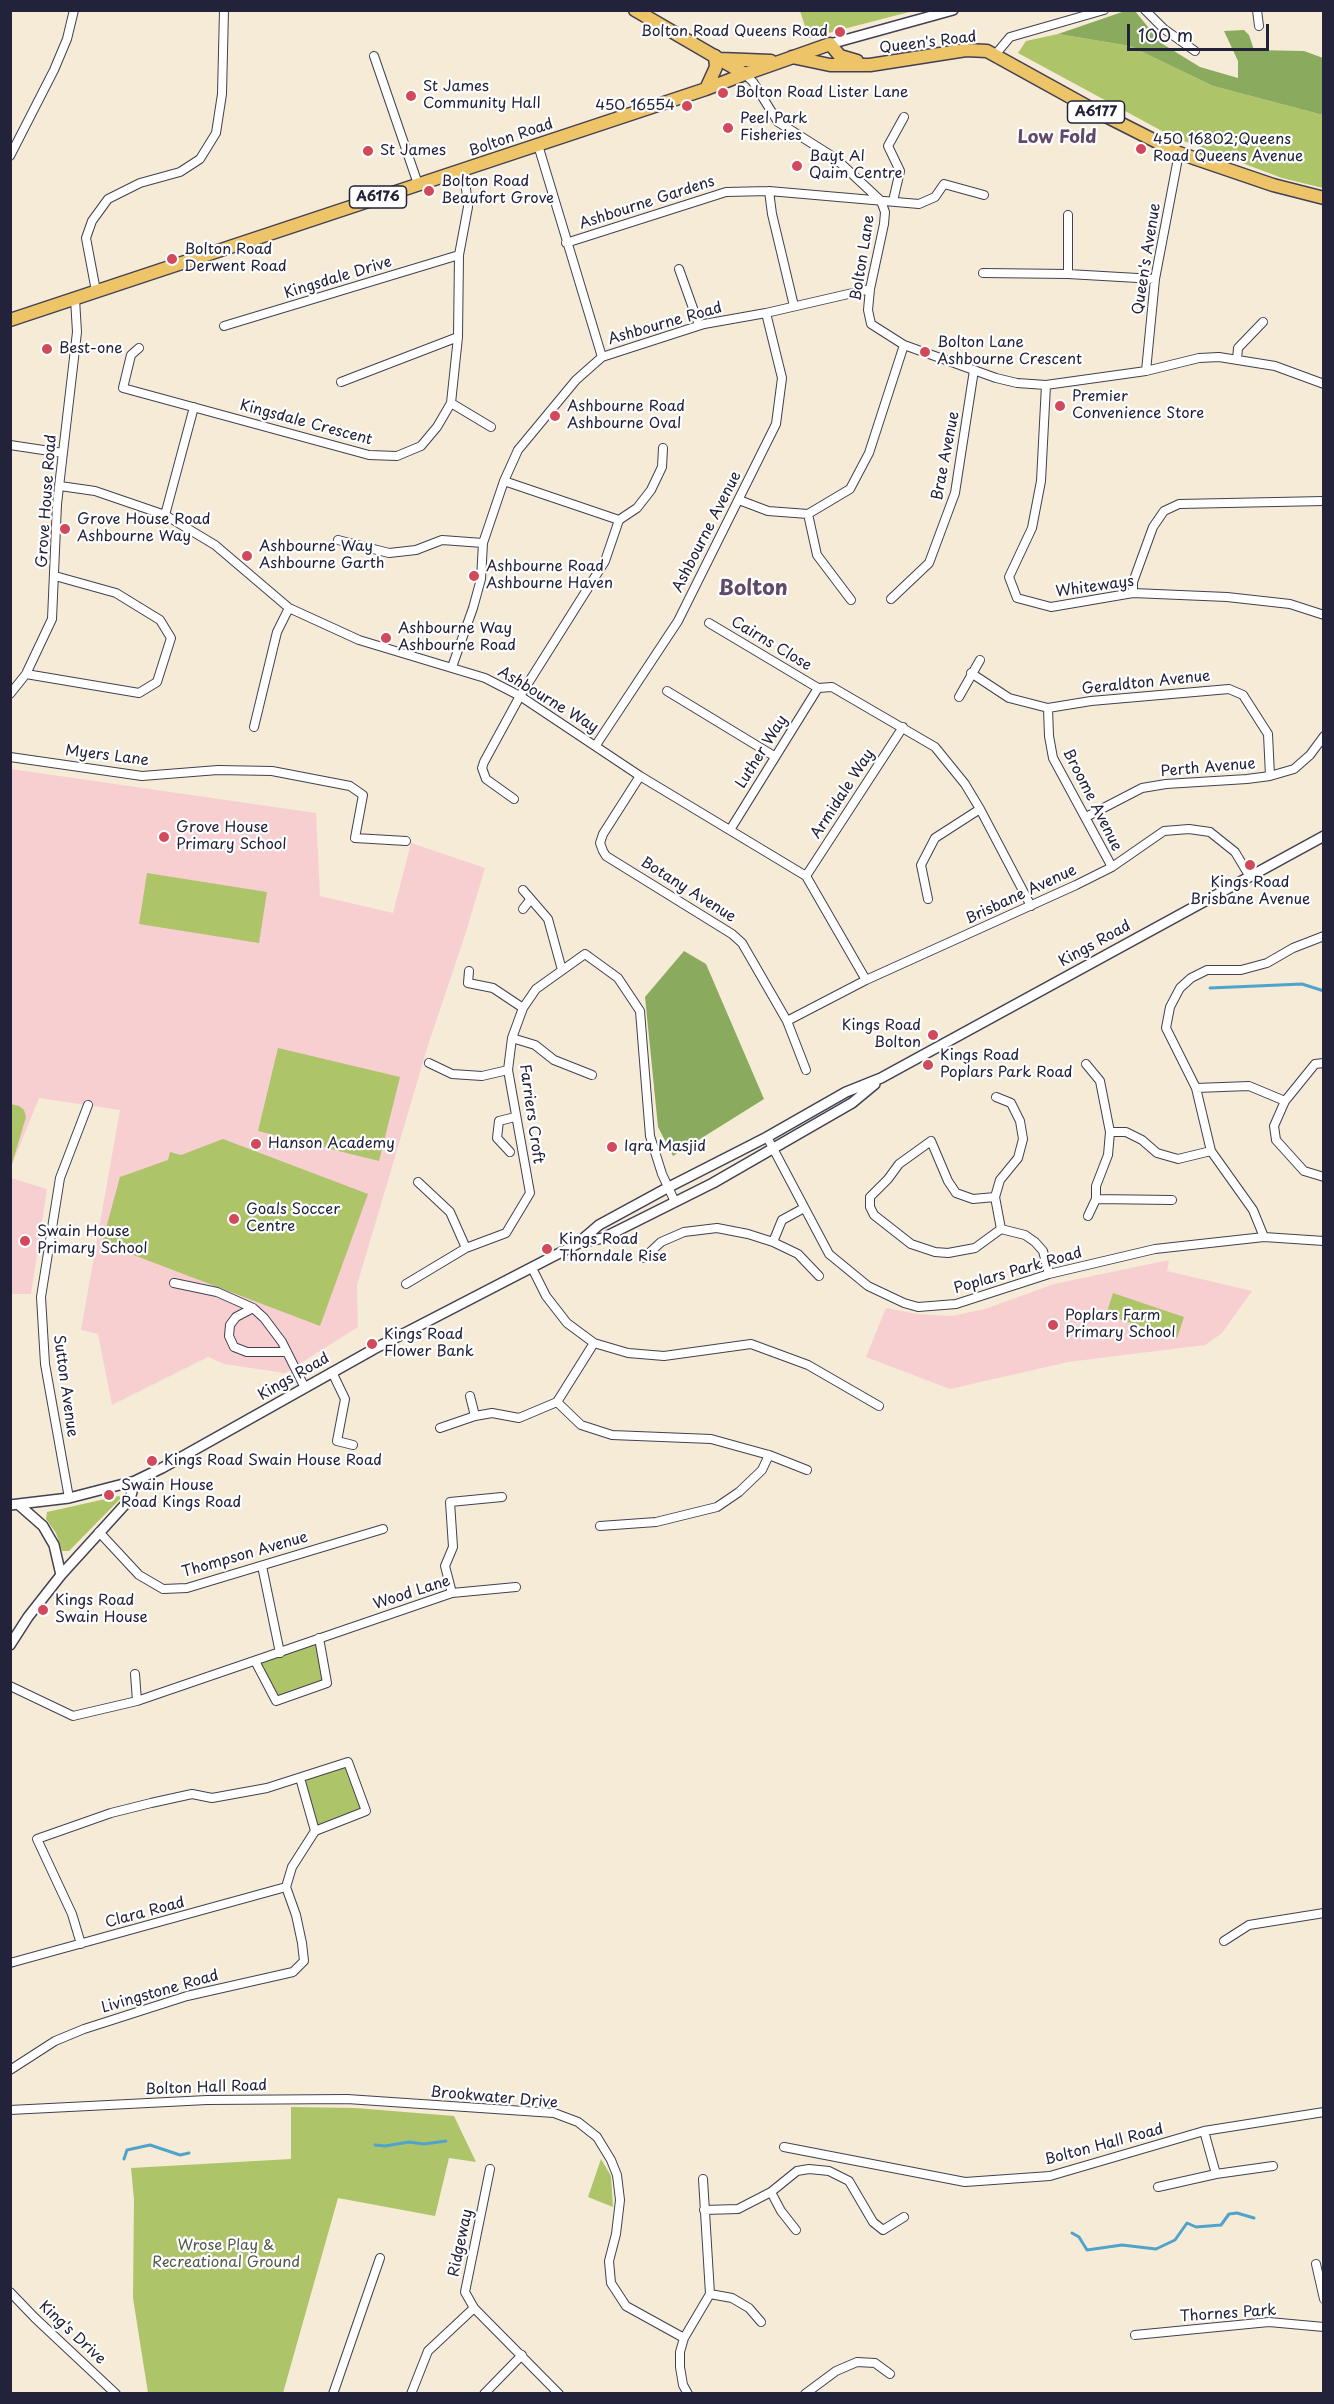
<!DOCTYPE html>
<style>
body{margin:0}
#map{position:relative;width:1334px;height:2404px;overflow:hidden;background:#f5ebd7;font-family:"Playpen Sans",sans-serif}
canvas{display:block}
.frame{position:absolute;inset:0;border:12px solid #22223b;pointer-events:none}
.scale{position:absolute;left:1127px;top:24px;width:142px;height:27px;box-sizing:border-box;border:3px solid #22223b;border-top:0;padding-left:8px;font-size:18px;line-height:21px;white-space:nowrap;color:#22223b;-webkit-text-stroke:4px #fff;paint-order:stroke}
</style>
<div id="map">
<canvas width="1334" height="2404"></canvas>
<div class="frame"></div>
<div class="scale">100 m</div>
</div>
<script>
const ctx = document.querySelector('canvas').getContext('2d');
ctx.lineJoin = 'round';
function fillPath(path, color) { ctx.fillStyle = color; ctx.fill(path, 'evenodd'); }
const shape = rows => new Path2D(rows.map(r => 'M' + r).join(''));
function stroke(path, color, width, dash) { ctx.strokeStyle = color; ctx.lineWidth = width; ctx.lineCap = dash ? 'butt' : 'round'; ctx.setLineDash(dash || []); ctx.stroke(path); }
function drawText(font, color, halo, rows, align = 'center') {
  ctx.font = font + ' "Playpen Sans",sans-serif'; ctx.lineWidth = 4.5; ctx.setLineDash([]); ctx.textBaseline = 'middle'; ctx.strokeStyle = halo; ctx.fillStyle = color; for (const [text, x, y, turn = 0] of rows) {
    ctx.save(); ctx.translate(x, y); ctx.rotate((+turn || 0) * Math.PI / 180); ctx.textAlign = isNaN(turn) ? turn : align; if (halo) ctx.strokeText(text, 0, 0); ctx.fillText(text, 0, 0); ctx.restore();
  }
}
fillPath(shape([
 [11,769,316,813,320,896,393,913,411,843,485,868,466,932,429,1042,357,1285,358,1327,285,1373,224,1364,208,1357,112,1405,98,1334,81,1330,120,1110,39,1098,11,1167],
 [11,1178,47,1189,31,1294,11,1294],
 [1169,1260,1167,1271,1252,1291,1222,1333,1205,1345,1068,1362,950,1389,866,1357,886,1308,917,1314,952,1316,985,1309,1054,1284]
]), '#f7cfd1');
fillPath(shape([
 [800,11,913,11,809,38],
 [1058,34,1130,46,1213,86,1323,115,1323,188,1282,178,1173,137,1018,53,1026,41],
 [147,873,267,892,259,943,139,924],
 [278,1048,400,1077,379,1161,258,1131],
 [11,1104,19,1106,24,1110,26,1117,11,1167],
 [223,1139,368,1194,320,1326,102,1243,120,1177,168,1160,170,1152,181,1155],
 [1113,1293,1184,1317,1177,1338,1106,1315],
 [119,1496,121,1498,69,1551,62,1551,56,1533,46,1519,47,1512],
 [316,1643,323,1680,278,1696,260,1662],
 [346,1765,361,1809,318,1826,304,1780],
 [291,2107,355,2108,454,2116,476,2162,449,2158,435,2216,338,2198,283,2393,148,2393,133,2298,134,2199,131,2168,291,2159],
 [601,2159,611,2176,613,2207,588,2197]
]), '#adc469');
fillPath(shape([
 [1128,10,1135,11,1161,43,1200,67,1238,78,1238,61,1224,31,1244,30,1249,35,1254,50,1304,51,1323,58,1323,115,1213,86,1130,46,1058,34],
 [684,951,706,964,764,1099,673,1156,658,1127,645,997]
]), '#8aaa5d');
stroke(shape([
 [1210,988,1302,984,1324,991],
 [375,2145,385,2146,409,2142,424,2144,446,2141],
 [124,2159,127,2150,150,2145,180,2155,189,2153],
 [1072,2233,1079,2237,1087,2250,1122,2245,1156,2249,1175,2240,1187,2223,1196,2227,1221,2225,1229,2214,1237,2213,1254,2218]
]), '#4fa4cb', 3);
const minor = shape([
 [1145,10,1164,29,1195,51],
 [1257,10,1259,26],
 [995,55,1010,37,1104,10],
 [374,56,418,184],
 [745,74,753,82,778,122,835,158,881,201,885,212,884,224,870,289,868,310,871,324,904,345,996,378,1017,383,1046,385,1146,371,1199,358,1219,357,1275,366,1324,384],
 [538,145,602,357],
 [10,156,54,70,67,39,74,10],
 [769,191,772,214,794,306],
 [893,201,900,171,888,146,904,117],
 [566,243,726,192,769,191,919,204,935,197,944,184,984,195],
 [679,269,699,325],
 [983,273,1068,274,1155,279],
 [1068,274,1068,215],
 [96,291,86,238,92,221,108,199,140,183,180,172,200,159,216,133,222,94,224,10],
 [224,326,459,255],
 [139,348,131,355,123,388,369,455,397,456,421,446,437,427,451,403,458,337,459,255,468,207,464,170],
 [1237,359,1238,348,1263,322],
 [1146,371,1155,279,1179,153],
 [341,382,458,337],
 [1046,385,1041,481,1032,528,1009,577,1017,598,1051,607,1133,593,1227,597,1290,604,1324,615],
 [451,403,491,427],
 [10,445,63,453],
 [504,481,619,520,605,561,520,696,484,762,482,768,486,779,514,799],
 [60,486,95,491,165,515,215,545,289,608,359,640,485,678,520,696,640,776,806,876,866,980],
 [739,500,768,511,808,514,850,489,869,453,904,345],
 [808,514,817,555,851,600],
 [165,515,194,407],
 [619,520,637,508,651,490,662,467,663,448],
 [338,540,389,553,416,550,442,540,483,543],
 [1133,593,1133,582,1153,527,1164,511,1179,504,1324,501],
 [891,599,929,563,955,493,974,370],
 [709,623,818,688],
 [452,667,473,608,481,579,483,543,504,481,518,450,576,380,602,357,704,324,766,313,870,289],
 [971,673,1009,698,1048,708,1091,701,1229,689,1243,695,1268,734,1270,776],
 [26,674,139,693,157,682,171,638,160,620,116,593,55,576],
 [818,688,832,687,935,747,965,784,980,809,1031,906],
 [667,691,774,756],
 [10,694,26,674,52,619,57,504,77,332,75,299],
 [959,697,980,660],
 [1048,708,1049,736,1053,758,1112,867],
 [254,727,277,632,289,608],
 [596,745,678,621,776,424,782,378,766,313],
 [10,757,142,776,218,770,272,771,350,786,363,795,355,838,406,841],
 [640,776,603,834,600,843,603,851,606,856,732,934,742,943,787,1021,806,1070],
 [1086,817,1142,788,1166,784,1247,779,1270,776,1294,769,1310,755,1324,736],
 [730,830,818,688],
 [806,876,903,727],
 [523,890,548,919,562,970],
 [928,899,921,865,935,838,980,809],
 [523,909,530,900],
 [469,971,468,983,493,988,523,1008],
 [787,1021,866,980,1076,885,1112,867,1164,831,1189,829,1210,832,1235,852,1250,877],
 [512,1038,535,1045,554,1060,592,1075],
 [429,1063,452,1074,482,1076,508,1070],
 [1086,1064,1100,1081,1110,1132,1108,1155,1096,1186,1096,1199,1088,1216],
 [1196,1088,1249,1086,1285,1101,1315,1064,1324,1063],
 [996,1097,1011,1103,1020,1121,1023,1139,1018,1158,1000,1180,995,1197,1001,1229,1025,1235,1035,1242,1043,1251,1049,1274],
 [1285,1101,1274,1126,1276,1140,1304,1171,1324,1177],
 [1110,1132,1126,1132,1142,1140,1157,1153,1178,1159,1211,1151],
 [767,1137,829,1254,868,1286,904,1303,918,1307,956,1304,1049,1274,1155,1249,1264,1237,1324,1241],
 [510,1152,497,1138,499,1121,515,1117],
 [418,1182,450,1212,466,1248],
 [995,1197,973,1199,956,1193,948,1181,931,1141,899,1164,888,1179,870,1197,870,1207,874,1215,911,1244,935,1252,948,1253,975,1248,1001,1229],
 [1096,1199,1172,1200],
 [1264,1237,1253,1210,1211,1151,1196,1088,1166,1028,1170,1007,1180,988,1191,978,1207,970,1241,970,1267,963,1293,948,1324,936],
 [773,1242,782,1220,804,1208],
 [644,1258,661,1242,684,1232,717,1228,748,1234,773,1242,798,1254,819,1276],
 [532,1268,546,1296,567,1323,594,1343,628,1353,664,1356,751,1344,808,1365,879,1406],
 [174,1283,217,1292,253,1308,264,1318,282,1342,305,1388],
 [406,1284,466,1248,506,1233,530,1193,508,1070,512,1038,523,1008,536,989,585,954,618,978,640,1011,650,1136,662,1174,675,1202],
 [253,1308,236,1317,230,1325,229,1336,234,1347,247,1352,287,1352],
 [332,1372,345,1399,337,1441,353,1445],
 [470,1396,475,1416],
 [557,1402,581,1425,612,1435,711,1439,769,1455,807,1470],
 [440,1428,475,1416,492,1413,519,1418,557,1402,594,1343],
 [69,1498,45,1364,41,1297,60,1178,88,1105],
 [600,1526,656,1522,717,1507,739,1492,762,1470,769,1455],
 [99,1532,139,1575,163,1589,187,1588,383,1529],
 [262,1566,280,1653],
 [452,1593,445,1566,453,1547,450,1502,502,1497],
 [255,1661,276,1701,327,1683,319,1638],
 [135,1674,137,1701],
 [10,1686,73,1716,137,1701,452,1593,516,1587],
 [1224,1941,1249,1925,1324,1913],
 [81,1944,72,1914,37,1839,111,1813,151,1803,192,1794,212,1798,267,1788,348,1762,366,1811,315,1831],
 [10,1963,286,1887],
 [10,2070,55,2041,84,2029,187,1996,293,1972,304,1961,302,1943,296,1915,286,1887,292,1867,315,1831,300,1778],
 [10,2110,207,2100,347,2099,554,2113,578,2122,597,2137,611,2160,617,2175,620,2200,616,2234,609,2261,611,2283,626,2306,684,2338,680,2352,680,2367,683,2385,688,2394],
 [1204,2131,1216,2174],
 [784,2147,965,2182,1050,2176,1204,2131,1324,2112],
 [490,2169,465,2292,474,2308,559,2394],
 [1158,2187,1216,2174,1273,2166],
 [771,2192,781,2211,796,2230],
 [704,2210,738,2209,771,2192,797,2171,809,2169,829,2171,849,2181,873,2222,883,2230,904,2217],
 [1316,2264,1324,2299],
 [10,2292,35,2318,116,2394],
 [710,2294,732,2298,749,2308,761,2322],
 [1135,2335,1269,2322,1324,2327],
 [684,2338,710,2294,703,2179],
 [333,2394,380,2258],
 [411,2394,428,2351,474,2308],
 [484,2394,522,2355],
 [805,2394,836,2371,857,2362,875,2363,890,2374]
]);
const tertiary = shape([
 [830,44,953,10],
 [579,1243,603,1238,713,1183,852,1103,875,1084],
 [18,1504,43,1526,54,1545,61,1575],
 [10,1505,69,1498,135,1481,162,1468,374,1349,577,1244,599,1225,667,1188,767,1137,846,1092,881,1078,1324,836],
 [10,1645,28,1617,61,1575,130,1499,135,1481]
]);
const primary = shape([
 [706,89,716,67,715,56],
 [10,320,706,89,745,74]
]);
const trunk = shape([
 [635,10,745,74,830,44,840,56,857,61],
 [792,57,830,65,870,65,966,50,987,51,1092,109,1179,153,1273,185,1324,198],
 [720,59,771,61]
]);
stroke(minor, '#424052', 10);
stroke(tertiary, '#424052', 12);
stroke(primary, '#424052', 15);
stroke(trunk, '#424052', 15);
stroke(minor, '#fff', 8);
stroke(tertiary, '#fff', 9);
stroke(primary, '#eec469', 12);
stroke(trunk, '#eec469', 12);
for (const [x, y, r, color] of [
 [840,32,6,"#d1495b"],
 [723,93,6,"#d1495b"],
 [411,96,6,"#d1495b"],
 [687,106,6,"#d1495b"],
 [728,128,6,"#d1495b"],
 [1141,149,6,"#d1495b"],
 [368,151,6,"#d1495b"],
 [797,166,6,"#d1495b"],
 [429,191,6,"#d1495b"],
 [172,259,6,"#d1495b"],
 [47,349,6,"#d1495b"],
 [925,352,6,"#d1495b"],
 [1060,406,6,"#d1495b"],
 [555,416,6,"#d1495b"],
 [65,529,6,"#d1495b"],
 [247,556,6,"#d1495b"],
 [474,576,6,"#d1495b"],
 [386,638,6,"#d1495b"],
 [164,837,6,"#d1495b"],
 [1250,865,6,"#d1495b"],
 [933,1035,6,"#d1495b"],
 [928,1065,6,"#d1495b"],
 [256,1144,6,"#d1495b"],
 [612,1147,6,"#d1495b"],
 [234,1219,6,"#d1495b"],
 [25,1241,6,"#d1495b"],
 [547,1249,6,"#d1495b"],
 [1053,1325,6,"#d1495b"],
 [372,1344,6,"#d1495b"],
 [152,1461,6,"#d1495b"],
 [109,1495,6,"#d1495b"],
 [43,1610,6,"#d1495b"]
]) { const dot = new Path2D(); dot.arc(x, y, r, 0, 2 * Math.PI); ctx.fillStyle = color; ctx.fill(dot); stroke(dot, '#fff', 2); }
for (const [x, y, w] of [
 [1096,112,57],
 [378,197,57]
]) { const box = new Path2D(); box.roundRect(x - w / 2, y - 11, w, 22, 4.5); ctx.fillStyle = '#fff'; ctx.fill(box); stroke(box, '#22223b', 1.5); }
drawText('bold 14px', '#22223b', null, [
 ["A6177",1096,112],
 ["A6176",378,197]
]);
drawText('15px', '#22223b', '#fff', [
 ["Bolton Road Queens Road",828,32,"right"],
 ["St James",423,87],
 ["Community Hall",423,104],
 ["Bolton Road Lister Lane",735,93],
 ["450 16554",675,106,"right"],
 ["Peel Park",740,119],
 ["Fisheries",740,136],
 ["450 16802;Queens",1153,140],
 ["Road Queens Avenue",1153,157],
 ["St James",380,151],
 ["Bayt Al",809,157],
 ["Qaim Centre",809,174],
 ["Bolton Road",441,182],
 ["Beaufort Grove",441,199],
 ["Bolton Road",184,250],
 ["Derwent Road",184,267],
 ["Bolton Lane",937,343],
 ["Ashbourne Crescent",937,360],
 ["Best-one",59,349],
 ["Premier",1072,397],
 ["Convenience Store",1072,414],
 ["Ashbourne Road",567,407],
 ["Ashbourne Oval",567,424],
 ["Grove House Road",77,520],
 ["Ashbourne Way",77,537],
 ["Ashbourne Way",259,547],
 ["Ashbourne Garth",259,564],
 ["Ashbourne Road",486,567],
 ["Ashbourne Haven",486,584],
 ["Ashbourne Way",398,629],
 ["Ashbourne Road",398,646],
 ["Grove House",176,828],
 ["Primary School",176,845],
 ["Kings Road",1250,883,"center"],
 ["Brisbane Avenue",1250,900,"center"],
 ["Kings Road",921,1026,"right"],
 ["Bolton",921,1043,"right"],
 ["Kings Road",940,1056],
 ["Poplars Park Road",940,1073],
 ["Hanson Academy",268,1144],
 ["Iqra Masjid",624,1147],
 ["Goals Soccer",246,1210],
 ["Centre",246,1227],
 ["Swain House",37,1232],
 ["Primary School",37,1249],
 ["Kings Road",559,1240],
 ["Thorndale Rise",559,1257],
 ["Poplars Farm",1065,1316],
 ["Primary School",1065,1333],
 ["Kings Road",384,1335],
 ["Flower Bank",384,1352],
 ["Kings Road Swain House Road",164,1461],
 ["Swain House",121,1486],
 ["Road Kings Road",121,1503],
 ["Kings Road",55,1601],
 ["Swain House",55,1618]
], 'left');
drawText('15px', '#22223b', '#fff', [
 ["Queen's Road",928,43,-7],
 ["Bolton Road",511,138,-19],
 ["Ashbourne Gardens",647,203,-18],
 ["Bolton Lane",863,258,-81],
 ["Queen's Avenue",1147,259,-81],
 ["Kingsdale Drive",338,278,-17],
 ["Ashbourne Road",665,324,-16],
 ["Kingsdale Crescent",306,423,15],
 ["Brae Avenue",946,456,-79],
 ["Grove House Road",47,501,-86],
 ["Ashbourne Avenue",707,532,-63],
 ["Whiteways",1095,587,-8],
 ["Cairns Close",771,644,31],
 ["Geraldton Avenue",1146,683,-6],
 ["Ashbourne Way",548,700,31],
 ["Luther Way",762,752,-58],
 ["Myers Lane",107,756,7],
 ["Perth Avenue",1208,768,-5],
 ["Armidale Way",843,794,-57],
 ["Broome Avenue",1092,800,63],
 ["Botany Avenue",688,890,32],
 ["Brisbane Avenue",1021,895,-25],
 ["Kings Road",1095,944,-29],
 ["Farriers Croft",531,1114,82],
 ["Poplars Park Road",1018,1271,-16],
 ["Kings Road",294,1377,-30],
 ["Sutton Avenue",65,1386,82],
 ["Thompson Avenue",245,1555,-16],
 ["Wood Lane",412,1593,-18],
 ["Clara Road",145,1913,-15],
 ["Livingstone Road",160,1992,-16],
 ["Bolton Hall Road",206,2088,-2],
 ["Brookwater Drive",494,2098,5],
 ["Bolton Hall Road",1104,2145,-15],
 ["Ridgeway",461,2243,-78],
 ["Thornes Park",1228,2314,-4],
 ["King's Drive",72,2333,43]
]);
drawText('15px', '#535b4b', '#fff', [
 ["Wrose Play &",226,2246],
 ["Recreational Ground",226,2263]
]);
drawText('bold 18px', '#60496a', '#fff', [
 ["Low Fold",1057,138]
]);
drawText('bold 21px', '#60496a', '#fff', [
 ["Bolton",753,589]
]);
</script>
